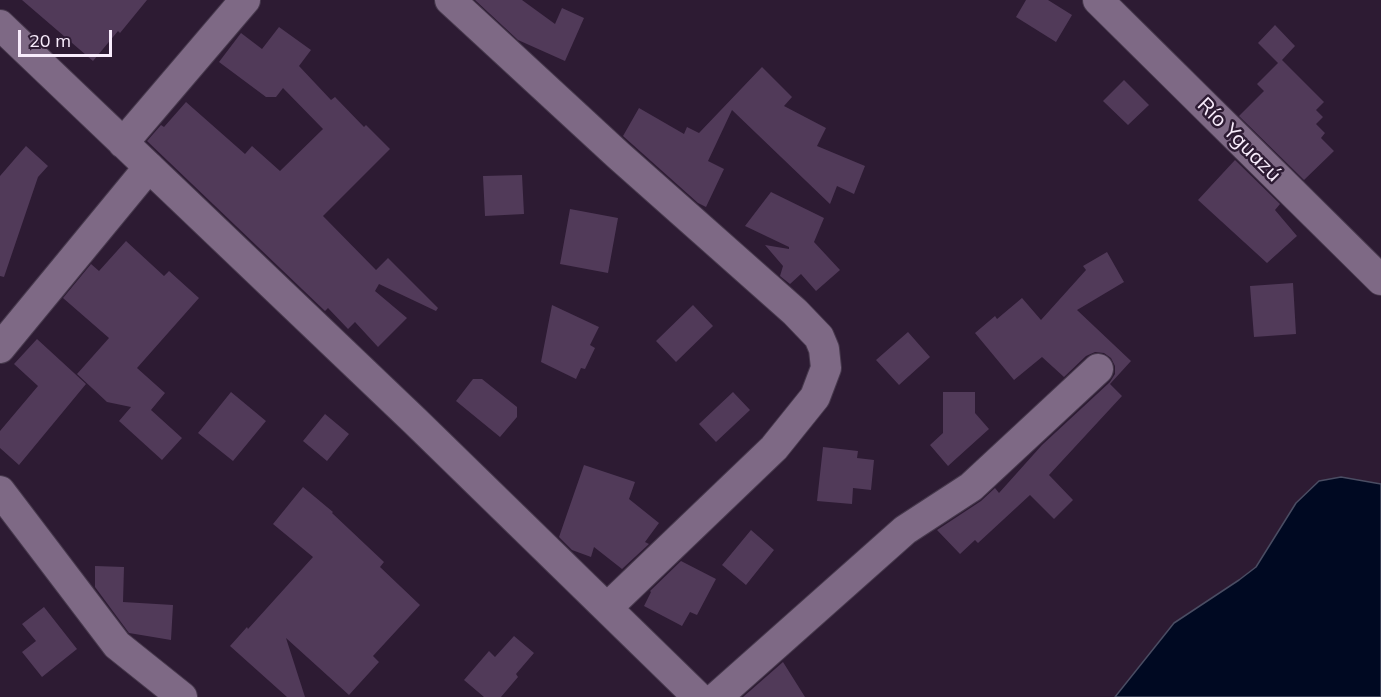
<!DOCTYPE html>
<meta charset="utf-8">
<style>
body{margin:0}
#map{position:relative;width:1381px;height:697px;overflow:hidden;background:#2d1b33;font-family:Mulish,sans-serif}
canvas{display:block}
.scale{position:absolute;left:18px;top:30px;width:94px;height:27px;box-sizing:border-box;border:3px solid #f8ecfc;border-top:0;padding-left:8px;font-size:18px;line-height:21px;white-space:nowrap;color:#f8ecfc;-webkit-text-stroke:4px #2d1b33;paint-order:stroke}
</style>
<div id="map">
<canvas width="1381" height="697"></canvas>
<div class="scale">20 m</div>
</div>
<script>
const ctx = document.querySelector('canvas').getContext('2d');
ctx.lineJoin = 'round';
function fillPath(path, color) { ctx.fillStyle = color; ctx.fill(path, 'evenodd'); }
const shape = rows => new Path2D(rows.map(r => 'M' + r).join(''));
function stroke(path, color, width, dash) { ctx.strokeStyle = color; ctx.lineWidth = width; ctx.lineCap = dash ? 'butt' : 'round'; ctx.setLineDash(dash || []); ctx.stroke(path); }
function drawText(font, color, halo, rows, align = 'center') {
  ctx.font = font + ' Mulish,sans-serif'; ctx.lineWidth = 5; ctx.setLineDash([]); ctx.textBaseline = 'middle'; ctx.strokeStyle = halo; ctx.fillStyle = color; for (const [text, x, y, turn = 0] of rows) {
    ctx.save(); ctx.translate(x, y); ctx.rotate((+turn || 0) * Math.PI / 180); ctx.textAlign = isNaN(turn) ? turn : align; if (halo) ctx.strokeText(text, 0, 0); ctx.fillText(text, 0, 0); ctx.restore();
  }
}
const water = shape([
 [1341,477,1381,484,1381,697,1115,697,1174,623,1239,580,1256,567,1296,503,1319,481,1341,477]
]);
fillPath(water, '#000922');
stroke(water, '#4a4d63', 1.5);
fillPath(shape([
 [22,0,147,0,120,33,118,31,93,61],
 [475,0,522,0,555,24,562,8,584,18,565,61,518,40],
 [1026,0,1048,0,1072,15,1056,42,1016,17],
 [1275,25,1295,46,1282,60,1324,102,1316,110,1323,117,1316,124,1325,133,1321,138,1334,151,1304,180,1239,116,1264,91,1257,84,1278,63,1258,43],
 [279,27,311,50,299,66,331,100,335,97,364,127,366,125,390,149,323,216,376,270,388,258,438,308,436,311,379,284,375,291,407,318,378,347,355,322,348,329,328,308,325,311,147,141,161,125,164,127,186,102,245,154,252,146,280,171,323,129,283,88,276,97,266,97,219,62,241,33,262,49],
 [762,67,792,97,784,106,826,128,817,146,865,166,854,194,837,186,830,204,732,110,708,161,724,169,706,207,698,203,623,136,639,108,684,134,687,127,699,133],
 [1124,80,1149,105,1128,125,1103,101],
 [26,146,48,166,38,177,4,277,0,276,0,176],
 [1235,160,1280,204,1275,210,1297,236,1267,263,1198,200],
 [522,175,524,214,485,216,483,176],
 [771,192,824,218,814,242,840,270,816,291,801,274,790,284,780,276,783,266,765,245,789,249,789,247,745,226],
 [570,209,618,218,608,273,560,264],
 [126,241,164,276,169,271,199,298,137,368,165,393,151,410,182,438,162,460,119,421,131,407,107,402,77,374,109,338,63,298,91,264,99,271],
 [1107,252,1124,282,1077,310,1131,361,1110,384,1122,396,1049,475,1073,500,1054,519,1030,495,978,543,975,540,960,554,937,530,981,501,995,488,999,493,1042,445,1110,382,1115,374,1115,366,1111,358,1104,353,1095,352,1086,356,1064,377,1042,357,1014,380,975,333,995,316,997,319,1022,298,1041,320,1086,270,1083,266],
 [1293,283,1296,334,1254,337,1250,286],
 [552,305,599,327,590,345,595,348,585,369,581,368,576,379,541,362],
 [693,305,713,326,676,362,656,341],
 [908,332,930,357,899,385,876,360],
 [37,339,86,384,19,465,0,448,0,431,38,386,14,364],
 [473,379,482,379,517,407,517,417,500,437,456,401],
 [231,392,266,421,233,461,198,433],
 [733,392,750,410,716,442,699,424],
 [943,392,975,392,975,413,989,429,948,466,930,445,943,433],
 [325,414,349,434,327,461,303,441],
 [823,447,858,451,857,458,874,460,871,490,853,488,852,504,817,501],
 [584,465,635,482,629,499,659,523,645,542,649,544,622,569,594,547,591,557,572,550,559,537],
 [303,487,333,512,332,513,384,562,380,567,420,605,373,656,379,662,349,695,286,638,305,697,287,697,230,646,247,627,248,629,313,557,273,524],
 [751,530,774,550,746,585,722,565],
 [681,561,716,579,697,615,690,612,682,626,644,606,651,592,650,591],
 [95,566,124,567,123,602,173,605,171,640,129,633,95,587],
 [44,607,77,649,42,677,22,652,36,641,22,624],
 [514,636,534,653,516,674,518,677,501,697,484,697,464,680,489,651,495,657],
 [783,662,805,697,743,697]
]), '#513a59');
const street = shape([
 [450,0,618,155,795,312,819,337,824,349,826,368,815,397,774,448,607,608],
 [1098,0,1381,280],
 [0,25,416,422,698,697],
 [123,143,245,0],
 [0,348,149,167],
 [0,491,117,645,182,697],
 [717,697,905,530,971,487,1098,369]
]);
stroke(street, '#46384c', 32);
stroke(street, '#7e6985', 30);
drawText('21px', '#f8ecfc', '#2d1b33', [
 ["Río Yguazú",1239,140,45]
]);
</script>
